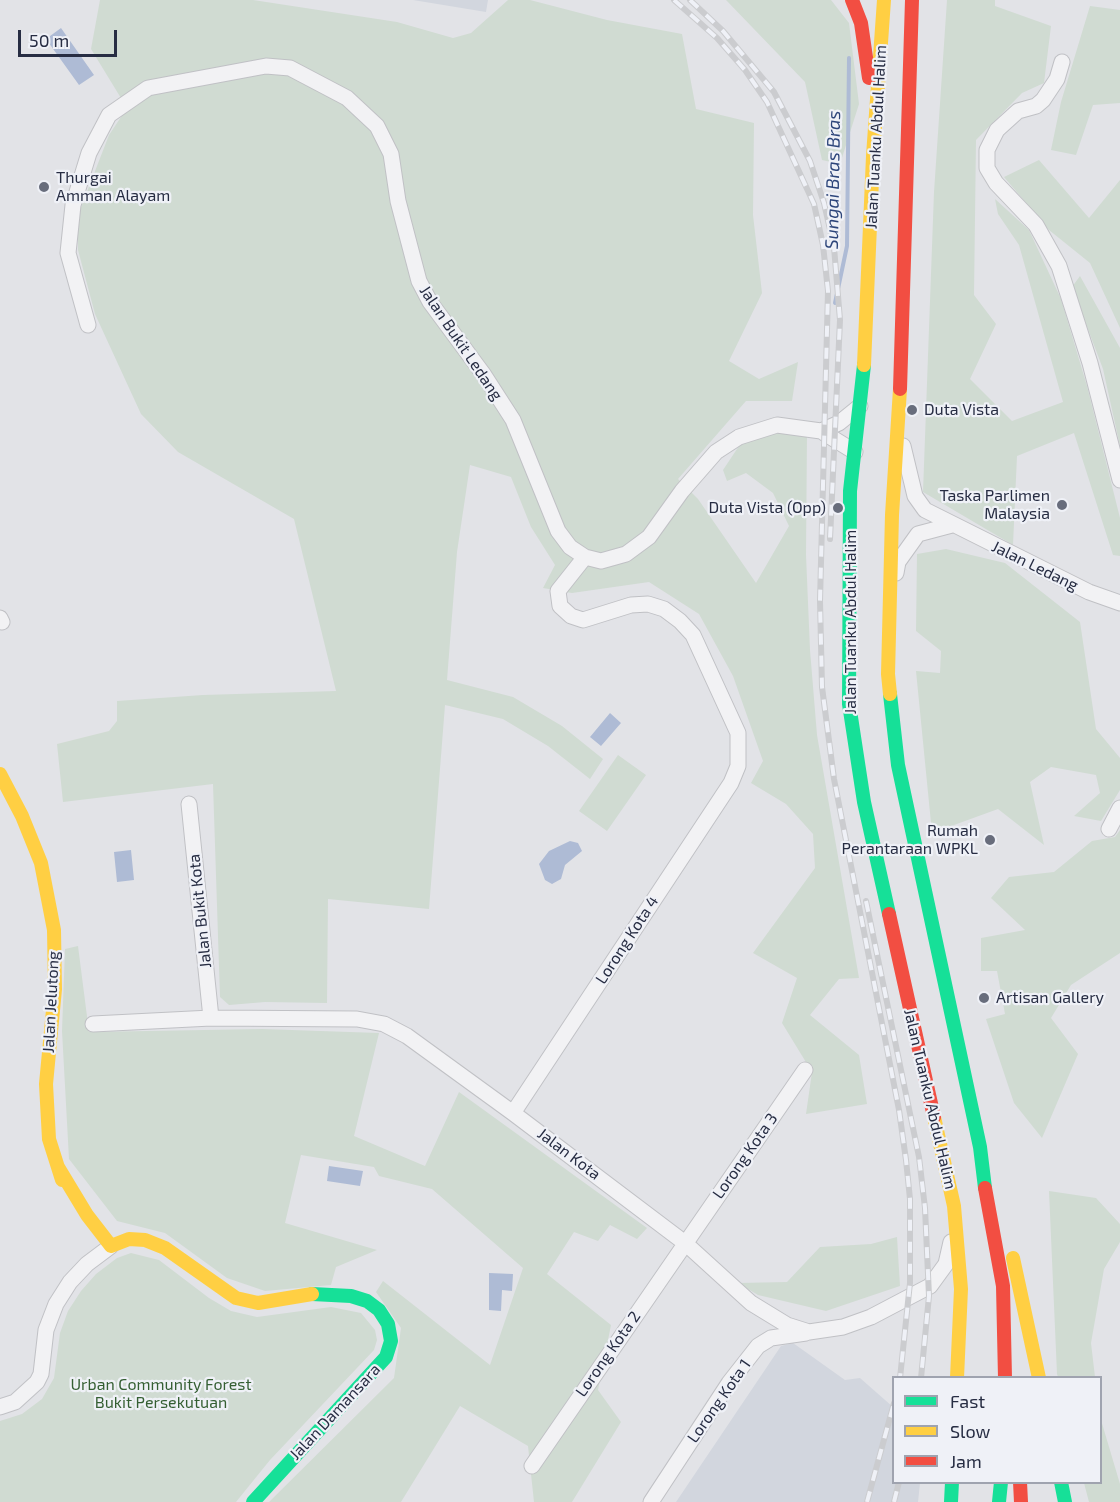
<!DOCTYPE html>
<style>
body{margin:0}
#map{position:relative;width:1120px;height:1502px;overflow:hidden;background:#e2e3e7;font-family:"Exo 2",sans-serif}
canvas{display:block}
.legend{position:absolute;left:892px;top:1376px;width:210px;height:108px;box-sizing:border-box;background:#eff1f7;border:2px solid #9fa3af;margin:0;padding:8px 10px;list-style:none;font-size:18px;color:#272d43}
.legend li{display:flex;align-items:center;gap:12px;height:30px}
.legend b{width:30px;border:2px solid #9fa3af}
.scale{position:absolute;left:18px;top:30px;width:99px;height:27px;box-sizing:border-box;border:3px solid #272d43;border-top:0;padding-left:8px;font-size:18px;line-height:21px;white-space:nowrap;color:#272d43;-webkit-text-stroke:4px #eff1f7;paint-order:stroke}
</style>
<div id="map">
<canvas width="1120" height="1502"></canvas>
<ul class="legend">
<li><b style="height:8px;background:#16e098"></b>Fast</li>
<li><b style="height:8px;background:#ffcf43"></b>Slow</li>
<li><b style="height:8px;background:#f24e42"></b>Jam</li>
</ul>
<div class="scale">50 m</div>
</div>
<script>
const ctx = document.querySelector('canvas').getContext('2d');
ctx.lineJoin = 'round';
function fillPath(path, color) { ctx.fillStyle = color; ctx.fill(path, 'evenodd'); }
const shape = rows => new Path2D(rows.map(r => 'M' + r).join(''));
function stroke(path, color, width, dash) { ctx.strokeStyle = color; ctx.lineWidth = width; ctx.lineCap = dash ? 'butt' : 'round'; ctx.setLineDash(dash || []); ctx.stroke(path); }
function drawText(font, color, halo, rows, align = 'center') {
  ctx.font = font + ' "Exo 2",sans-serif'; ctx.lineWidth = 4.5; ctx.setLineDash([]); ctx.textBaseline = 'middle'; ctx.strokeStyle = halo; ctx.fillStyle = color; for (const [text, x, y, turn = 0] of rows) {
    ctx.save(); ctx.translate(x, y); ctx.rotate((+turn || 0) * Math.PI / 180); ctx.textAlign = isNaN(turn) ? turn : align; if (halo) ctx.strokeText(text, 0, 0); ctx.fillText(text, 0, 0); ctx.restore();
  }
}
fillPath(shape([
 [413,0,488,0,486,12],
 [793,1343,845,1380,860,1378,893,1407,894,1482,920,1483,918,1502,676,1502,781,1346]
]), '#d2d6de');
fillPath(shape([
 [100,0,253,0,397,22,453,38,471,33,508,0,530,0,607,20,682,34,696,109,754,123,753,215,762,293,729,361,759,379,798,362,792,401,746,401,678,479,698,499,756,583,789,526,773,493,746,473,727,481,723,470,739,446,766,433,807,434,806,555,810,650,817,735,859,978,839,979,810,1015,859,1055,867,1104,806,1114,812,1072,782,1023,797,978,753,953,815,868,813,834,786,804,751,783,763,761,733,676,699,614,649,582,572,593,543,588,555,565,531,527,511,477,470,465,457,552,447,680,513,697,562,726,603,759,590,779,548,746,503,719,445,705,429,909,328,899,327,1003,265,1002,229,1005,220,997,213,784,63,802,57,744,109,731,117,721,117,701,203,695,336,691,294,519,178,452,141,414,95,314,78,250,78,215,109,135,127,108,91,49],
 [726,0,831,0,849,23,859,104,840,164,822,160,805,82],
 [947,0,995,0,995,6,1051,26,1044,83,1022,93,976,140,974,295,996,324,970,379,1012,421,1063,402,1019,245,998,214,995,199,1029,230,1061,299,1087,386,1120,518,1120,556,1113,555,1074,433,1017,456,1013,545,923,492,934,192],
 [1090,6,1120,10,1120,103,1093,105,1076,155,1051,150,1061,102],
 [1039,160,1089,218,1120,180,1120,328,1090,263,1049,230,1004,177],
 [1080,276,1120,348,1120,446,1103,369,1072,287],
 [946,549,1005,563,1080,622,1096,729,1120,758,1120,790,1101,821,1074,816,1100,793,1096,775,1051,767,1030,782,1044,845,998,809,932,833,916,671,940,673,941,651,916,631,917,554],
 [618,755,646,775,607,831,579,811],
 [1120,830,1120,953,1071,985,1051,1018,1078,1054,1042,1138,1014,1103,986,1019,1005,1014,997,971,981,971,981,938,1025,930,991,898,1009,877,1054,872,1092,841,1115,837],
 [78,946,89,1032,262,1029,379,1033,354,1136,425,1166,459,1092,647,1228,637,1239,610,1225,598,1241,574,1232,547,1274,611,1325,598,1390,621,1422,572,1502,534,1502,528,1446,460,1406,401,1502,269,1502,394,1378,401,1328,376,1292,383,1281,490,1365,523,1268,432,1189,379,1176,374,1167,301,1155,285,1223,377,1250,336,1267,331,1285,265,1291,227,1278,165,1233,117,1221,69,1159,62,1031,65,949],
 [1049,1191,1096,1198,1120,1224,1120,1242,1104,1269,1091,1343,1095,1377,1058,1377,1057,1374],
 [897,1237,900,1286,826,1311,758,1295,738,1283,787,1282,820,1247,871,1244],
 [131,1253,159,1260,209,1298,231,1311,257,1317,331,1307,361,1313,375,1330,377,1340,374,1350,270,1460,236,1502,0,1502,0,1421,22,1414,42,1399,54,1378,60,1333,68,1311,81,1291,96,1274,117,1258],
 [1101,1420,1120,1484,1120,1502,1089,1502,1084,1483,1100,1482]
]), '#d0dbd2');
fillPath(shape([
 [61,28,94,75,79,85,46,39],
 [610,713,621,723,601,746,590,737],
 [570,841,578,843,582,851,565,865,561,879,552,884,545,880,539,864,549,851],
 [131,850,134,880,117,882,114,852],
 [329,1166,363,1171,360,1186,327,1181],
 [489,1273,513,1274,512,1291,502,1290,501,1311,489,1310]
]), '#aebbd5');
stroke(shape([
 [835,303,847,246,849,58]
]), '#aebbd5', 4);
const street = shape([
 [1062,62,1057,79,1043,100,1036,106,1018,111,997,130,987,150,987,168,996,183,1036,225,1059,266,1090,363,1120,480],
 [88,325,68,253,73,205,89,153,109,115,148,88,266,66,290,68,347,98,377,126,391,154,398,201,419,281,430,302,484,375,513,420,558,531,570,547,585,557,601,561,626,554,649,537,682,491,716,452,739,437,777,425,821,431,855,452],
 [821,431,839,423,860,406],
 [903,446,915,496,925,510,1089,592,1120,603],
 [896,573,898,562,918,534,952,525],
 [0,618,2,622],
 [189,804,211,1018],
 [1109,829,1120,808],
 [93,1024,211,1018,357,1019,384,1024,407,1036,513,1113,685,1243,751,1303,787,1325,809,1332,843,1327,871,1317,930,1286,946,1264,951,1242],
 [513,1113,731,783,738,766,738,733,693,635,680,621,664,609,648,604,631,605,583,620,571,616,560,606,558,591,585,557],
 [0,1407,15,1402,37,1382,41,1374,46,1330,56,1304,70,1282,87,1264,111,1246],
 [532,1466,805,1070],
 [651,1502,729,1383,758,1346,771,1338,806,1333]
]);
stroke(street, '#c0c1c5', 17);
stroke(street, '#f2f2f4', 15);
stroke(shape([
 [864,365,850,491,849,704,864,802,889,914],
 [890,694,898,765,980,1147,985,1188],
 [1061,1482,1065,1502],
 [253,1502,386,1357,391,1341,388,1324,379,1310,367,1301,351,1296,312,1294],
 [951,1502,952,1482],
 [999,1502,1001,1482]
]), '#16e098', 14);
stroke(shape([
 [864,365,873,156,884,0],
 [890,694,888,674,892,515,900,389],
 [0,774,22,816,41,863,54,930,55,989,46,1084,49,1139,62,1180],
 [934,1117,954,1206,961,1289,957,1378],
 [58,1167,87,1215,111,1246,129,1239,145,1240,165,1248,236,1298,258,1303,312,1294],
 [1013,1258,1039,1378]
]), '#ffcf43', 14);
stroke(shape([
 [852,0,861,23,869,78],
 [900,389,912,0],
 [889,914,934,1117],
 [985,1188,1003,1286,1005,1378],
 [1020,1482,1021,1502]
]), '#f24e42', 14);
const rail = shape([
 [674,0,717,38,745,70,767,102,814,204,823,245,828,291,820,601,822,687,834,779,899,1110,906,1160,910,1199,910,1283,900,1378],
 [690,0,723,31,774,92,810,161,824,203,834,247,840,320,830,539],
 [866,901,919,1157,925,1208,929,1296,921,1378],
 [867,1502,894,1403],
 [894,1502,899,1482]
]);
stroke(rail, '#cbcccf', 6);
stroke(rail, '#eff1f7', 4, [11]);
for (const [x, y, r, color] of [
 [44,187,6,"#686d7c"],
 [912,410,6,"#686d7c"],
 [1062,505,6,"#686d7c"],
 [838,508,6,"#686d7c"],
 [990,840,6,"#686d7c"],
 [984,998,6,"#686d7c"]
]) { const dot = new Path2D(); dot.arc(x, y, r, 0, 2 * Math.PI); ctx.fillStyle = color; ctx.fill(dot); stroke(dot, '#eff1f7', 2); }
drawText('16px', '#272d43', '#eff1f7', [
 ["Jalan Tuanku Abdul Halim",876,137,-87],
 ["Jalan Bukit Ledang",461,343,56],
 ["Jalan Ledang",1035,566,26],
 ["Jalan Tuanku Abdul Halim",851,622,-90],
 ["Jalan Bukit Kota",200,911,-96],
 ["Lorong Kota 4",627,940,-57],
 ["Jalan Jelutong",51,1002,-87],
 ["Jalan Tuanku Abdul Halim",930,1099,77],
 ["Jalan Kota",569,1154,37],
 ["Lorong Kota 3",745,1156,-55],
 ["Lorong Kota 2",608,1354,-55],
 ["Lorong Kota 1",719,1401,-55],
 ["Jalan Damansara",335,1412,-47]
]);
drawText('16px', '#272d43', '#eff1f7', [
 ["Thurgai",56,178],
 ["Amman Alayam",56,196],
 ["Duta Vista",924,410],
 ["Taska Parlimen",1050,496,"right"],
 ["Malaysia",1050,514,"right"],
 ["Duta Vista (Opp)",826,508,"right"],
 ["Rumah",978,831,"right"],
 ["Perantaraan WPKL",978,849,"right"],
 ["Artisan Gallery",996,998]
], 'left');
drawText('16px', '#355f33', '#eff1f7', [
 ["Urban Community Forest",161,1385],
 ["Bukit Persekutuan",161,1403]
]);
drawText('italic 18px', '#2d457a', '#eff1f7', [
 ["Sungai Bras Bras",833,180,-89]
]);
</script>
